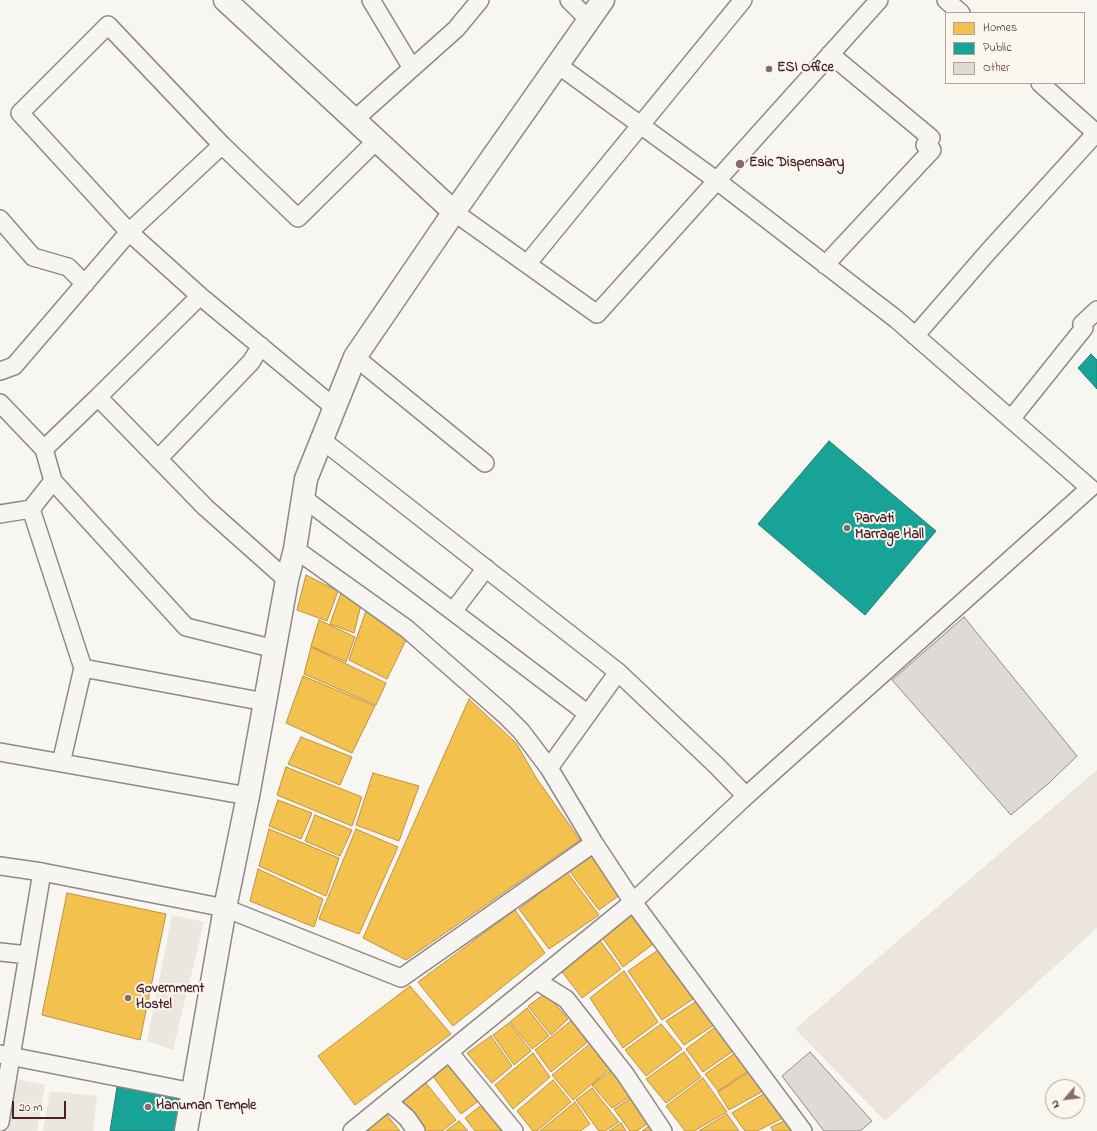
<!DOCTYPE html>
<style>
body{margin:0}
#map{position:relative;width:1097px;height:1131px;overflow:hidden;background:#f8f6f0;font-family:"Indie Flower",sans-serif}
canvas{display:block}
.legend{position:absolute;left:945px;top:12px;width:140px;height:72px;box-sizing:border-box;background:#fbf7ec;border:1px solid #b4a19f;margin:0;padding:5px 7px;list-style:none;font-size:12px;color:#4a1f2b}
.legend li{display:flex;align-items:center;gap:8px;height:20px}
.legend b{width:20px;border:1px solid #b4a19f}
.north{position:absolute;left:1045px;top:1079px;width:40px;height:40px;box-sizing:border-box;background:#fbf7ec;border:1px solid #b4a19f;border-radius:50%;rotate:242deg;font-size:11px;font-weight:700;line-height:16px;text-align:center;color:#4a1f2b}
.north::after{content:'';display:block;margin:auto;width:14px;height:18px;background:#876a70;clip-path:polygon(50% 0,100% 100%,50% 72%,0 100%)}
.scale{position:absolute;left:12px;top:1101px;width:54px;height:18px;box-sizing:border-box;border:2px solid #4a1f2b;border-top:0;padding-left:5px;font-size:12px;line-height:14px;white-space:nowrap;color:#4a1f2b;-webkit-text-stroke:3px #fbf7ec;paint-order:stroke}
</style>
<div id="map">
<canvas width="1097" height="1131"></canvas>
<ul class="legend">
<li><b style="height:11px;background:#f2c14e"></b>Homes</li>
<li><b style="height:11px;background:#17a398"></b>Public</li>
<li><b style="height:11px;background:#dedad7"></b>Other</li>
</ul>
<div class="north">N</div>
<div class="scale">20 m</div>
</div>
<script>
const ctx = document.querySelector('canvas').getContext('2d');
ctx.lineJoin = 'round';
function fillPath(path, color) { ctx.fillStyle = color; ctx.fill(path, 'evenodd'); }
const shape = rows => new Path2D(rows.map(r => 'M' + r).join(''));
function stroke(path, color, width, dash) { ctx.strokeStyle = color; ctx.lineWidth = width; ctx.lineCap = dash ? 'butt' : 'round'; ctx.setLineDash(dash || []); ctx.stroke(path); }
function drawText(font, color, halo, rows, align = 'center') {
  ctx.font = font + ' "Indie Flower",sans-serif'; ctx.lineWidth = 4; ctx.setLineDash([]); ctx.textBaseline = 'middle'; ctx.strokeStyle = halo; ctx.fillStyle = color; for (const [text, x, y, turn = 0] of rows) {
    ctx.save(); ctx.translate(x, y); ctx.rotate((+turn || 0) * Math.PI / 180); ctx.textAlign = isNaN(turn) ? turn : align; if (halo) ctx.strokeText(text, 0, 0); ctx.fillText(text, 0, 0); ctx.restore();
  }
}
fillPath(shape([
 [172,915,204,922,173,1050,147,1041],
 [16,1079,45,1085,37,1131,7,1131],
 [50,1091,97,1096,93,1131,43,1131]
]), '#ebe6df');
fillPath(shape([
 [1097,770,1097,928,885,1121,795,1029]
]), '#ece5de');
const homes = shape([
 [306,575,338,591,327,621,297,610,306,575],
 [341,593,362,601,354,633,330,624,341,593],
 [367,608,406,640,387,679,349,660,367,608],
 [319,620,355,637,346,662,311,646,319,620],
 [311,647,386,683,376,705,304,674,311,647],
 [303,676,375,706,352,753,286,723,303,676],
 [469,699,516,743,537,779,580,840,406,960,363,938,469,699],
 [301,737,352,757,340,785,288,764,301,737],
 [286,767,362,797,352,826,277,795,286,767],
 [373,773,419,786,399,841,356,825,373,773],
 [278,800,312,813,301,839,269,826,278,800],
 [315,815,352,830,340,856,305,841,315,815],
 [269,829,339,858,326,896,259,866,269,829],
 [356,829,398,847,359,934,319,919,356,829],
 [592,854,621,894,599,910,568,869,592,854],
 [258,869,323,899,314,927,250,901,258,869],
 [567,872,599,915,549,949,519,909,567,872],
 [67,893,166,914,140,1040,42,1015,67,893],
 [515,910,545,953,453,1026,418,982,515,910],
 [634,910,657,941,623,967,602,937,634,910],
 [598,938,621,969,582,998,560,969,598,938],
 [661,948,696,997,662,1020,628,971,661,948],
 [624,971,658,1022,623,1048,590,998,624,971],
 [410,986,451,1034,355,1105,318,1056,410,986],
 [546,993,568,1019,551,1035,528,1006,546,993],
 [700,999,717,1023,684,1045,666,1021,700,999],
 [527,1008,549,1036,532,1049,510,1022,527,1008],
 [572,1020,590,1040,551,1072,535,1050,572,1020],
 [509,1023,531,1051,514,1065,493,1035,509,1023],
 [661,1024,682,1049,646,1076,625,1050,661,1024],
 [718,1025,736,1049,703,1072,686,1049,718,1025],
 [491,1036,512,1066,492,1083,467,1053,491,1036],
 [592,1042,612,1067,573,1100,552,1075,592,1042],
 [738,1051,751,1069,718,1091,705,1074,738,1051],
 [684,1052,701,1077,666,1103,646,1079,684,1052],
 [533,1053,550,1077,513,1109,495,1085,533,1053],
 [452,1061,481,1099,461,1114,432,1075,452,1061],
 [614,1068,633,1095,612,1108,592,1085,614,1068],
 [752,1070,765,1090,729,1110,718,1092,752,1070],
 [703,1078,727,1112,694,1131,685,1131,666,1106,703,1078],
 [553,1080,571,1102,537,1131,533,1131,517,1111,553,1080],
 [425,1082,456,1120,442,1131,425,1131,401,1100,425,1082],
 [592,1088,619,1122,605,1131,599,1131,576,1100,592,1088],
 [767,1092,785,1117,757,1131,745,1131,732,1113,767,1092],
 [635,1096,651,1121,637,1131,630,1131,614,1109,635,1096],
 [575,1102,590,1124,580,1131,540,1131,575,1102],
 [484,1103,507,1131,475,1131,465,1118,484,1103],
 [386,1114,400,1131,367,1131,386,1114],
 [727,1114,739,1131,699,1131,727,1114],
 [789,1119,797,1131,773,1131,771,1127,789,1119],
 [459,1121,468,1131,446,1131,459,1121],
 [621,1123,626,1131,609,1131,621,1123],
 [653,1123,659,1131,642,1131,653,1123]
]);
fillPath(homes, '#f2c14e');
stroke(homes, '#c09044', 1);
const public = shape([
 [1091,354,1097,360,1097,389,1078,368,1091,354],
 [829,441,936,531,865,615,758,524,829,441],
 [117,1087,183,1098,176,1131,110,1131,117,1087]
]);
fillPath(public, '#17a398');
stroke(public, '#267b77', 1);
const building = shape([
 [964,617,1077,756,1049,783,1011,815,892,680,964,617],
 [810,1052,872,1121,860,1131,824,1131,782,1076,810,1052]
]);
fillPath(building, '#dedad7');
stroke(building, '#918787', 1);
const street = shape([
 [371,0,412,68],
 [569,0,589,20],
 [946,0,961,13],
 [1040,83,1097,134],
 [354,120,456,29,480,0],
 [454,212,597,314,879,0],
 [0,219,33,257,68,267,85,284],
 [527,264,743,0],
 [825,265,932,150,925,145,931,138,830,54],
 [200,296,129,232,222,145,298,218,376,141],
 [915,336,987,253,1097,132],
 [355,357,485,463],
 [0,371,14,366,129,232,20,113,108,25,222,145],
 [0,403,44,449],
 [1011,419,1084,328,1082,324,1097,310],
 [322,440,618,672],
 [158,459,251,362,261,346],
 [53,481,186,627,275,649],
 [302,497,588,714],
 [31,509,83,668,265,702],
 [0,514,31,509,53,481,44,449,98,397],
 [295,549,407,629,504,714,521,731,549,768,594,843,633,902,803,1131],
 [287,580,205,507,98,397,200,296,335,408],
 [454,610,486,568],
 [0,752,248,796],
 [61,763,83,668],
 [549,768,618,672,717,766,746,796],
 [0,866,42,872,225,908,401,978,594,843],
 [0,952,28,955],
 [537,981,566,999,625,1074,663,1131],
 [449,1052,514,1131],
 [0,1054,193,1092],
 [389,1102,407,1118,416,1131],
 [0,1122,42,872],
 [352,1131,633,902,746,796,1090,488,896,319,716,180,558,65]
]);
const secondary = shape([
 [225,0,454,212],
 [186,1131,225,908,248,796,287,580,295,549,306,479,355,357,454,212,603,0]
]);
stroke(street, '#918787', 20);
stroke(secondary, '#918787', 25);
stroke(street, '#f6f5f1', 17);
stroke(secondary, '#f6f5f1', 22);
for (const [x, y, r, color] of [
 [769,69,4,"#876a70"],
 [740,164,5,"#876a70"],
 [847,528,4,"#876a70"],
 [128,998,4,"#876a70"],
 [148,1107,4,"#876a70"]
]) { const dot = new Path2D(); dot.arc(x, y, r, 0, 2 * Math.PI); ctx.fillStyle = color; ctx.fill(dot); stroke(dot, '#fbf7ec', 1.5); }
drawText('bold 14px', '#4a1f2b', '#fbf7ec', [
 ["ESI Office",777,69],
 ["Esic Dispensary",749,164],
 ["Parvati",855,520],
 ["Marrage Hall",855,536],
 ["Government",136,990],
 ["Hostel",136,1006],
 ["Hanuman Temple",156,1107]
], 'left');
</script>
